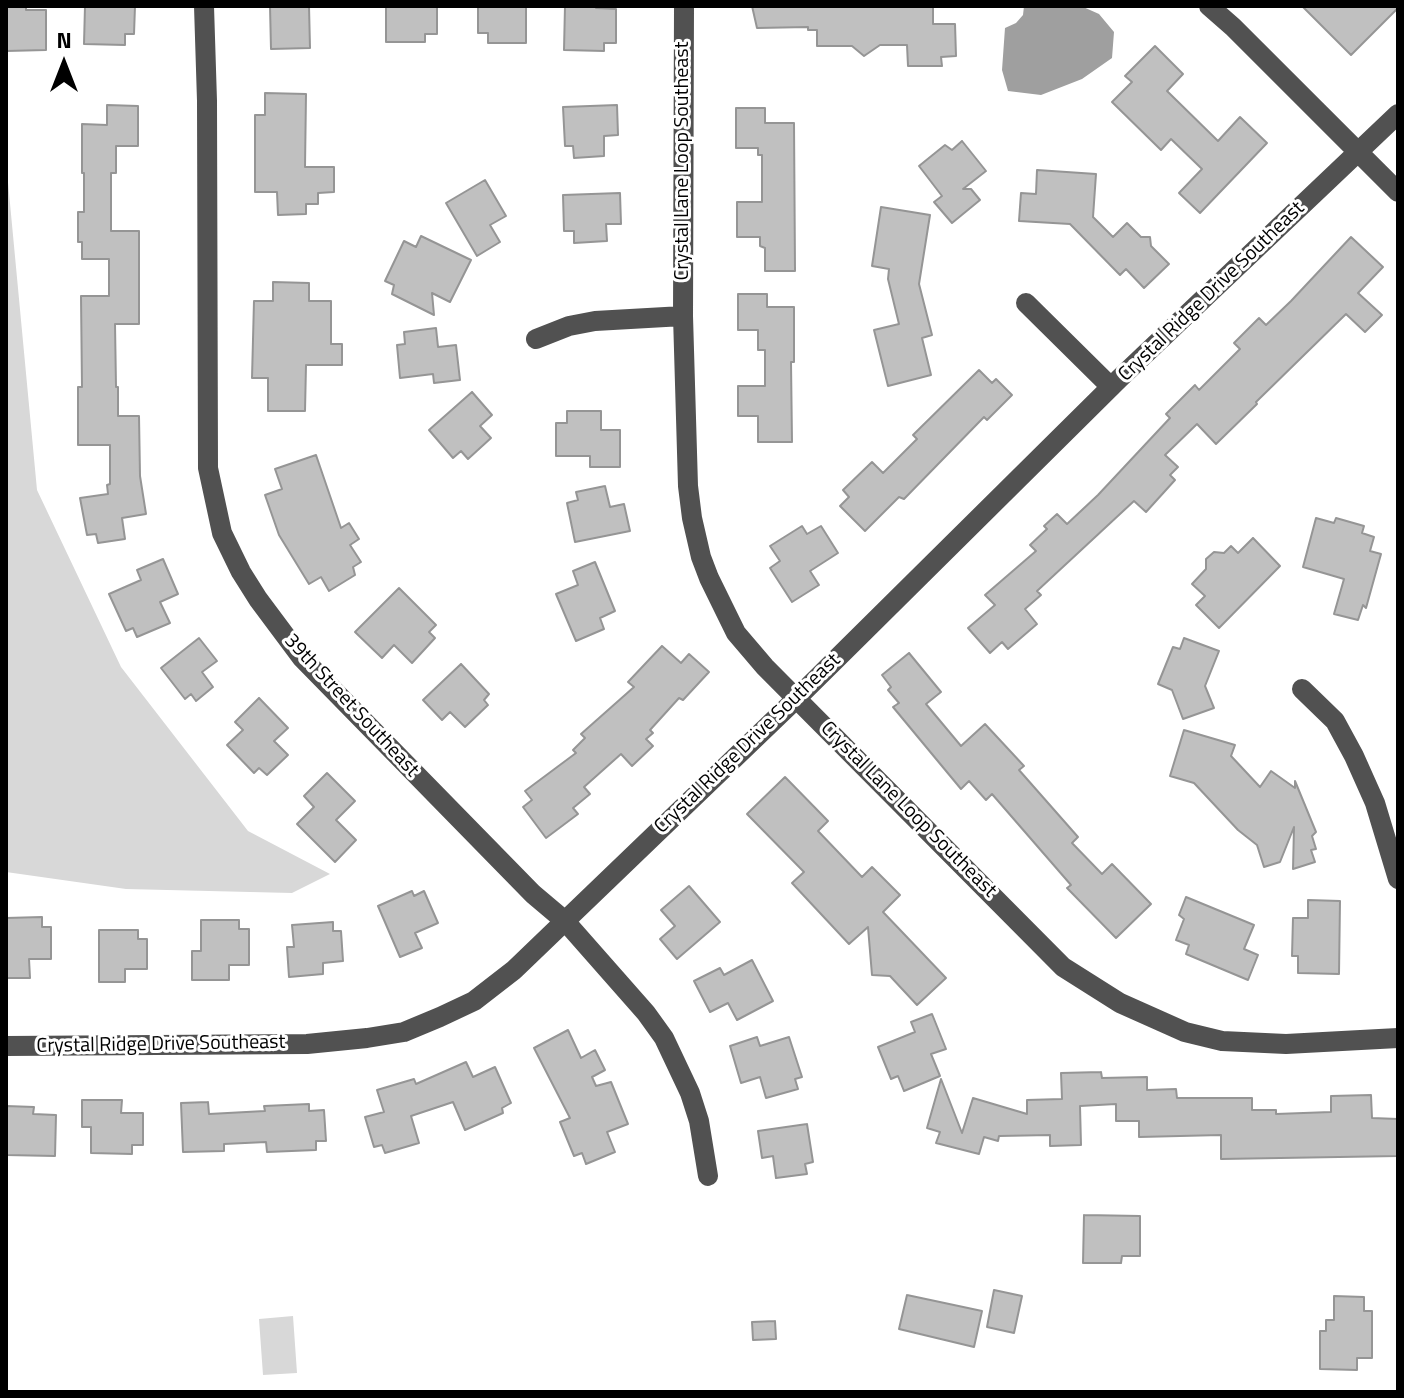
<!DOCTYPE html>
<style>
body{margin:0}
#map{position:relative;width:1404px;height:1398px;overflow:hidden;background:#fff;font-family:"Titillium Web",sans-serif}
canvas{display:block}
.frame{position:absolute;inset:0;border:8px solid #000;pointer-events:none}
.north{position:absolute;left:24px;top:24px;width:80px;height:80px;-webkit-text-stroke:6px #fff;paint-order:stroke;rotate:0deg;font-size:22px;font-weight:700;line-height:32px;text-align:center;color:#000}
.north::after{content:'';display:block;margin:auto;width:28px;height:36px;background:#000;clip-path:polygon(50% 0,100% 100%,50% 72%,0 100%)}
</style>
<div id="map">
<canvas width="1404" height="1398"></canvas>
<div class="frame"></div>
<div class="north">N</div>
</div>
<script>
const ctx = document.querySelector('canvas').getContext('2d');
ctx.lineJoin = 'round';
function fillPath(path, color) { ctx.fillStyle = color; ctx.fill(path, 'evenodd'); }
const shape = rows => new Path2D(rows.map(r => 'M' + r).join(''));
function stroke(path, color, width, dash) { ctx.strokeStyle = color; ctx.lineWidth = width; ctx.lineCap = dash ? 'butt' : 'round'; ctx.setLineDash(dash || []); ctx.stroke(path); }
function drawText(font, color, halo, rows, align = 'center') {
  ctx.font = font + ' "Titillium Web",sans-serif'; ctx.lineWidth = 6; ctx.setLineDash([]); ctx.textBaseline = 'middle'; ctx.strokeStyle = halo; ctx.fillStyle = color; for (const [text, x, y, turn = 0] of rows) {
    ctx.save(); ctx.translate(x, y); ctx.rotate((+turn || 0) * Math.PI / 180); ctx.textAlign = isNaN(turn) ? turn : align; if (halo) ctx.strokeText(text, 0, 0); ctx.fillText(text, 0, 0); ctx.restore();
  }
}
fillPath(shape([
 [6,161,37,490,121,667,248,831,330,874,292,893,126,889,6,872],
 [293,1316,297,1373,263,1375,259,1319]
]), '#d8d8d8');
fillPath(shape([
 [1024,6,1081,6,1099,14,1114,32,1112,58,1082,79,1041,95,1008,91,1002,70,1005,28,1016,23,1023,15]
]), '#9f9f9f');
const building = shape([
 [6,6,26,6,26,10,46,10,46,50,6,51,6,6],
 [85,6,135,6,134,34,125,34,125,45,84,44,85,6],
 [270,6,309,6,310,48,271,49,270,6],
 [386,6,437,6,437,34,425,34,425,42,386,42,386,6],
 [478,6,526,6,526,43,488,43,488,33,478,33,478,6],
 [565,6,596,6,596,8,616,9,616,43,604,43,604,51,564,50,565,6],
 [752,6,933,6,933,24,955,24,956,56,941,57,942,66,908,66,907,45,880,45,864,56,852,46,817,46,817,30,808,30,808,27,757,28,752,6],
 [1302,6,1398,6,1398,8,1351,55,1302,6],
 [1155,46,1183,74,1167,91,1218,141,1240,117,1267,143,1200,213,1179,193,1202,169,1171,139,1161,150,1112,102,1132,82,1125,76,1155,46],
 [265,93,306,94,305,167,334,167,334,192,318,193,318,204,306,204,306,214,278,215,277,192,255,192,255,115,265,115,265,93],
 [107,105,138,106,138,146,116,146,116,173,111,173,111,231,139,231,139,324,115,324,116,387,118,387,118,416,139,416,140,476,146,514,122,518,125,539,98,543,96,534,87,535,80,498,108,494,107,485,110,484,110,445,78,445,78,387,82,387,81,296,109,296,109,259,82,259,82,242,78,242,78,212,84,212,84,173,82,173,82,124,107,125,107,105],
 [617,105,618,135,604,136,604,156,574,158,573,146,565,146,563,107,617,105],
 [736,108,765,108,765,123,794,123,795,271,765,271,765,248,760,246,760,237,737,237,737,202,762,202,762,155,758,155,758,148,736,148,736,108],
 [962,141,986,171,963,189,971,189,980,200,952,223,934,202,942,196,919,166,945,145,952,150,962,141],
 [1037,170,1096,174,1093,217,1113,237,1127,223,1141,237,1150,237,1151,246,1169,264,1144,288,1126,269,1120,275,1070,224,1019,221,1021,193,1036,194,1037,170],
 [485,180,506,216,490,225,500,242,477,256,446,203,485,180],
 [620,193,621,224,606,224,607,241,574,243,574,231,564,231,563,195,620,193],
 [881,207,930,215,919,284,932,335,922,338,931,375,888,386,874,330,899,324,888,279,889,269,872,266,881,207],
 [421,236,471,260,450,302,432,293,434,315,392,294,394,285,385,281,404,241,416,247,421,236],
 [1351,237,1383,267,1358,293,1382,315,1365,332,1346,314,1256,402,1257,404,1216,444,1197,424,1165,455,1178,467,1170,475,1175,480,1146,512,1134,501,1037,591,1041,595,1025,609,1037,624,1008,649,1002,642,990,653,968,628,995,605,985,595,1036,551,1030,545,1047,529,1044,526,1057,514,1067,524,1098,495,1170,418,1166,414,1195,385,1199,390,1240,349,1234,343,1259,318,1266,325,1291,301,1351,237],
 [273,282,309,283,309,301,331,301,331,344,342,344,342,365,306,365,305,411,268,411,268,378,252,378,254,301,273,301,273,282],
 [738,294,767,294,767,307,794,307,794,362,791,362,792,442,758,442,758,416,738,416,738,386,765,386,765,350,758,350,758,330,738,330,738,294],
 [436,328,438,347,456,345,460,380,434,383,433,374,400,378,397,345,405,344,404,332,436,328],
 [979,370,992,383,996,379,1012,395,987,420,984,417,904,499,899,497,865,531,840,506,849,497,843,490,872,462,883,473,917,439,913,435,979,370],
 [472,392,492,415,480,426,491,438,468,459,461,451,453,458,429,430,472,392],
 [567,411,601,411,601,430,620,430,620,467,590,467,590,456,556,456,556,423,567,423,567,411],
 [316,455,341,528,349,523,359,539,350,545,361,562,353,567,355,575,329,591,321,577,309,584,279,535,265,495,282,489,275,469,316,455],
 [605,486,610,507,624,504,630,531,575,542,567,503,578,500,576,492,605,486],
 [1316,518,1334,523,1336,518,1364,526,1362,533,1374,537,1370,551,1381,554,1366,608,1363,605,1358,620,1334,614,1344,579,1303,567,1316,518],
 [802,526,807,534,821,526,838,553,810,571,819,585,792,602,770,568,780,561,770,546,802,526],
 [1253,538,1280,566,1219,628,1196,605,1205,596,1192,584,1206,569,1206,559,1214,552,1224,553,1231,546,1238,553,1253,538],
 [163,559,178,594,160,602,170,623,137,637,133,628,126,631,109,594,141,580,137,570,163,559],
 [595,562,615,611,600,618,604,629,576,641,556,594,578,585,573,571,595,562],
 [399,588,436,625,429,632,435,638,412,663,394,645,382,658,355,632,399,588],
 [199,638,217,661,202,672,213,687,196,701,191,694,185,699,161,668,199,638],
 [1184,638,1219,651,1205,686,1214,708,1183,719,1172,690,1158,684,1173,647,1180,649,1184,638],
 [662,646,681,663,689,654,709,672,683,700,679,698,650,730,653,733,646,739,653,746,632,766,621,754,584,787,590,794,573,808,578,814,546,838,523,807,532,800,525,791,576,753,573,750,585,738,581,734,634,687,628,682,662,646],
 [909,653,941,692,926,704,961,746,985,724,1024,766,1019,770,1078,837,1072,843,1102,874,1112,864,1151,904,1116,938,1067,888,1071,885,992,794,986,800,969,781,961,789,893,707,899,703,888,690,891,687,882,675,909,653],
 [461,664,489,694,484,700,488,705,465,727,450,712,442,720,423,700,461,664],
 [259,698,288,728,274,741,288,755,267,775,259,768,254,773,227,745,243,730,235,722,259,698],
 [1184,730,1235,745,1231,756,1260,787,1271,771,1295,788,1295,781,1316,832,1312,836,1316,849,1311,850,1315,862,1293,869,1294,827,1280,862,1264,867,1257,845,1238,830,1194,783,1170,776,1184,730],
 [327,773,355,801,336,820,356,840,335,862,297,824,314,807,304,796,327,773],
 [785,777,828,821,818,831,862,877,872,867,900,895,883,912,946,978,917,1005,890,976,872,975,868,927,849,944,792,883,804,872,747,814,785,777],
 [689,886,720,922,677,959,660,939,675,926,661,910,689,886],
 [412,891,414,896,424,891,438,923,415,933,422,948,400,957,378,906,412,891],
 [1186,897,1254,925,1244,949,1258,955,1248,980,1186,954,1189,945,1176,940,1184,919,1179,915,1186,897],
 [1308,900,1340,901,1339,974,1298,973,1298,956,1292,956,1293,918,1308,918,1308,900],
 [42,917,42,927,51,927,51,959,29,959,30,978,6,978,6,918,42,917],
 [201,920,239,920,239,929,249,929,249,965,229,965,229,980,192,980,192,951,201,951,201,920],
 [333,922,333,931,341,931,343,961,323,963,323,974,289,977,287,947,294,947,292,925,333,922],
 [99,930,138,930,138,939,147,939,147,969,125,969,125,982,99,982,99,930],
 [752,960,773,1001,737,1020,728,1003,710,1012,694,981,720,968,724,975,752,960],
 [932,1014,946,1049,931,1054,940,1076,904,1091,898,1076,891,1079,878,1047,915,1032,911,1022,932,1014],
 [568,1030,581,1058,595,1050,605,1070,592,1077,596,1086,611,1082,628,1124,607,1132,615,1152,586,1164,582,1153,574,1156,560,1122,570,1118,534,1048,568,1030],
 [757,1037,760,1046,789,1037,802,1077,795,1079,798,1089,766,1098,760,1077,741,1083,730,1046,757,1037],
 [466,1062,473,1077,495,1067,511,1103,502,1108,503,1113,465,1130,453,1102,411,1116,419,1143,385,1153,382,1145,374,1147,365,1117,384,1112,377,1090,414,1079,416,1084,466,1062],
 [1101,1072,1102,1078,1147,1077,1147,1090,1176,1089,1177,1098,1252,1098,1252,1110,1276,1110,1276,1114,1331,1112,1331,1096,1371,1095,1372,1118,1398,1119,1398,1156,1221,1159,1221,1135,1139,1137,1139,1121,1116,1121,1116,1104,1080,1106,1081,1145,1050,1146,1050,1135,999,1136,998,1141,984,1137,979,1154,936,1143,940,1132,927,1128,941,1079,962,1133,973,1098,1027,1114,1027,1100,1062,1099,1061,1073,1101,1072],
 [82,1100,122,1100,121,1113,143,1113,143,1145,132,1145,132,1154,91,1153,91,1127,82,1127,82,1100],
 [208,1102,209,1114,265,1111,264,1106,309,1104,309,1111,324,1110,326,1141,316,1141,316,1150,267,1152,266,1142,224,1144,224,1151,183,1152,181,1103,208,1102],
 [6,1106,34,1107,33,1114,56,1115,55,1156,6,1155,6,1106],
 [807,1124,813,1162,805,1164,807,1174,776,1178,773,1156,762,1158,758,1131,807,1124],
 [1084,1215,1140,1216,1140,1256,1122,1256,1121,1263,1083,1263,1084,1215],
 [994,1290,1022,1296,1014,1333,987,1327,994,1290],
 [907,1295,982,1311,974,1347,899,1329,907,1295],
 [1334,1296,1364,1297,1364,1311,1372,1311,1372,1358,1357,1358,1357,1370,1320,1369,1320,1331,1326,1331,1326,1320,1334,1320,1334,1296],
 [775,1321,776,1339,753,1340,752,1322,775,1321]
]);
fillPath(building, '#c0c0c0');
stroke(building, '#959595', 2);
stroke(shape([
 [204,6,207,101,208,468,222,533,241,572,258,599,302,658,533,894,565,921,646,1013,664,1038,690,1093,699,1121,708,1176],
 [684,6,683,316,688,486,692,518,701,557,709,578,736,633,765,667,1063,967,1120,1003,1185,1032,1222,1041,1286,1044,1398,1038],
 [1209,6,1233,27,1398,192],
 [1026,303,1111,387],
 [536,339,569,326,595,321,683,316],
 [1302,689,1335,721,1354,756,1375,803,1398,879],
 [6,1046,307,1044,367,1038,404,1032,440,1017,474,1001,514,970,797,698,1120,378,1398,114]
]), '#515151', 20);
drawText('20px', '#000', '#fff', [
 ["Crystal Lane Loop Southeast",683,161,-90],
 ["Crystal Ridge Drive Southeast",1212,292,-44],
 ["39th Street Southeast",351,706,47],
 ["Crystal Ridge Drive Southeast",748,744,-44],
 ["Crystal Lane Loop Southeast",908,810,45],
 ["Crystal Ridge Drive Southeast",161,1045,-1]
]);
</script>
